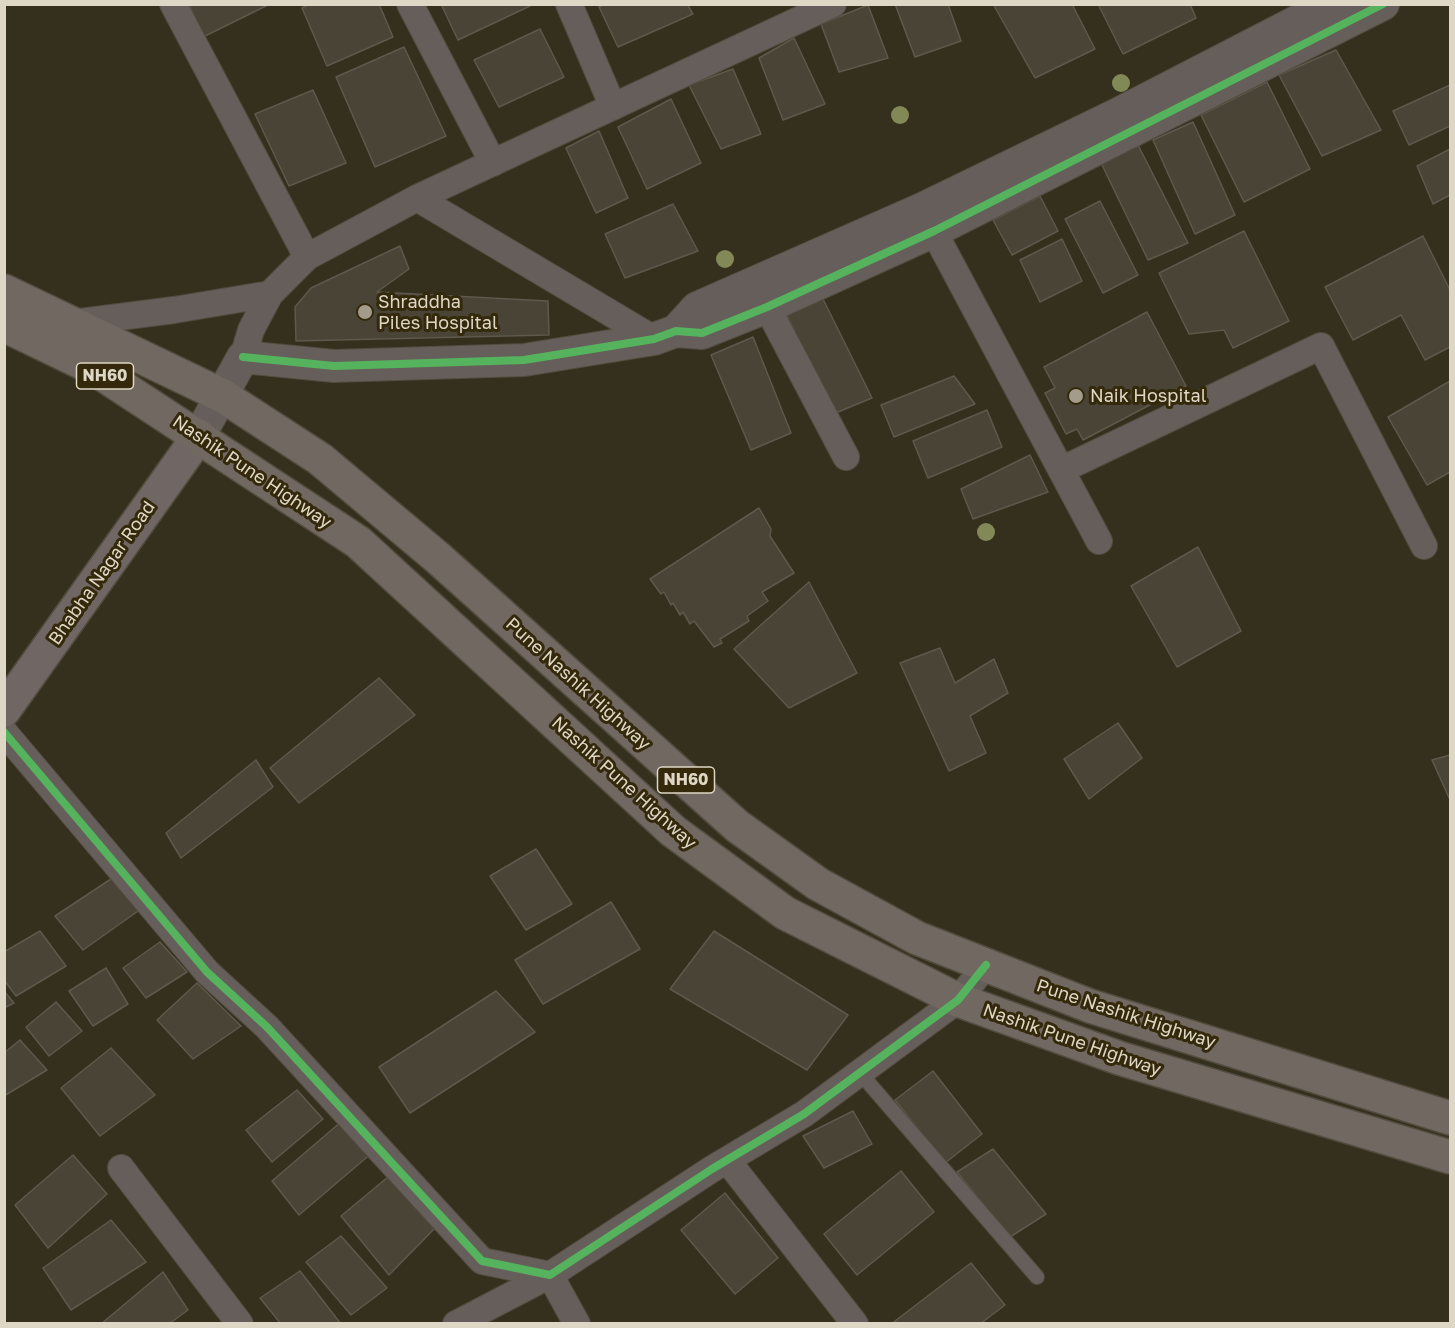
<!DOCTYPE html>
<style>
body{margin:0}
#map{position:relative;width:1455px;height:1328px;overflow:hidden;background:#352f1e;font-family:"Golos Text",sans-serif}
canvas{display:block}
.frame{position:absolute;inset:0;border:6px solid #ded7c6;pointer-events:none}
</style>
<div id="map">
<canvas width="1455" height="1328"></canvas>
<div class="frame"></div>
</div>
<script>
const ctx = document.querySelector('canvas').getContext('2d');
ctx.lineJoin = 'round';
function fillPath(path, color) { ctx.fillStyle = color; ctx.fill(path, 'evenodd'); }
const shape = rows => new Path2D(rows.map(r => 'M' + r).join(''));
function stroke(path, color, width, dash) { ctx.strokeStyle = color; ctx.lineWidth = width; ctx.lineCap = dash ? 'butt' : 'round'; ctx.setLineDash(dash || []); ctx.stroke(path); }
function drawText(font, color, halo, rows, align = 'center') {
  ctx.font = font + ' "Golos Text",sans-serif'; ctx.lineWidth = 6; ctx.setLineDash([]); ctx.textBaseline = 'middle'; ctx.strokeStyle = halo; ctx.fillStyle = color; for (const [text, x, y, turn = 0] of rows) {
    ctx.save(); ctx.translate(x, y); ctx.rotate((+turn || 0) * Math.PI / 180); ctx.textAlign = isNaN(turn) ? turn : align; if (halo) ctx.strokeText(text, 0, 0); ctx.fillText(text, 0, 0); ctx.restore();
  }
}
const building = shape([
 [189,4,270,4,203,37,189,4],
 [310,4,379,4,393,37,327,66,302,8,310,4],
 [441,4,530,4,530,6,458,40,441,4],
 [604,4,687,4,693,14,618,47,599,7,604,4],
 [895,4,948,4,961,41,915,57,895,4],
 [993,4,1072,4,1095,49,1035,78,993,4],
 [1098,4,1190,4,1196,18,1123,54,1098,4],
 [868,5,888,58,839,72,821,24,868,5],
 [540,29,564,77,499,107,474,60,540,29],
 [794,38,825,104,783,120,759,58,794,38],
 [404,47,446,136,375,167,336,77,404,47],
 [1336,50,1381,130,1322,156,1279,75,1336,50],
 [733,69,761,134,721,149,689,85,733,69],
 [1267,82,1310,169,1244,202,1201,115,1267,82],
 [1450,85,1450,126,1409,145,1393,111,1450,85],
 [313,90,346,163,289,186,255,114,313,90],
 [671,99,701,163,647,189,618,127,671,99],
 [1193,122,1235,215,1195,234,1153,140,1193,122],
 [599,131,628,198,596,213,566,148,599,131],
 [1138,145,1188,243,1148,260,1101,163,1138,145],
 [1450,149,1450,195,1433,204,1417,166,1450,149],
 [1040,196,1058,231,1012,255,993,220,1040,196],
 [1100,201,1138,275,1103,293,1065,219,1100,201],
 [673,204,698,251,625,278,605,234,673,204],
 [1244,231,1289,321,1233,348,1224,330,1189,334,1159,273,1244,231],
 [1423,236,1450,290,1450,347,1425,360,1401,315,1353,340,1325,287,1423,236],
 [1062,239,1082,281,1040,302,1020,260,1062,239],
 [400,246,409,269,377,292,548,301,549,335,296,341,295,307,311,288,400,246],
 [822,297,872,398,833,414,786,313,822,297],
 [1147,312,1186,386,1083,440,1077,429,1066,434,1045,393,1055,388,1044,367,1147,312],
 [753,337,791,433,751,450,711,355,753,337],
 [954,376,975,404,894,437,881,405,954,376],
 [1450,381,1450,472,1427,485,1388,417,1450,381],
 [987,410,1002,447,928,478,913,441,987,410],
 [1030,455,1048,492,973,519,961,489,1030,455],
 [759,508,771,529,770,536,794,573,762,592,768,601,747,616,749,621,720,639,722,643,714,647,694,621,690,624,683,612,680,615,673,603,671,605,664,592,661,594,650,579,759,508],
 [1198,547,1241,631,1177,667,1131,586,1198,547],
 [809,582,857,673,789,708,734,649,809,582],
 [940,648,955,683,994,659,1008,693,970,716,986,753,949,771,900,663,940,648],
 [379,678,415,715,299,803,270,768,379,678],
 [1118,723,1142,758,1089,799,1064,759,1118,723],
 [1450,755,1450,800,1432,760,1450,755],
 [256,760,273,787,181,858,166,833,256,760],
 [536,849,572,904,526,930,490,876,536,849],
 [114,877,141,909,83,950,55,916,114,877],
 [611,902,640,949,543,1004,515,960,611,902],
 [40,931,66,966,16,996,4,980,4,952,40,931],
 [714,931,848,1015,807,1070,670,989,714,931],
 [160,942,187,972,146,998,123,968,160,942],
 [106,968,128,1004,93,1026,69,991,106,968],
 [197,983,241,1026,193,1059,157,1020,197,983],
 [4,991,14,1003,4,1008,4,991],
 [496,991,535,1032,410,1113,379,1067,496,991],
 [56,1002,82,1031,49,1056,26,1027,56,1002],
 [20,1040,47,1070,4,1096,4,1053,20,1040],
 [111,1048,155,1095,100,1136,61,1088,111,1048],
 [933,1071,982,1134,945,1163,895,1100,933,1071],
 [297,1090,323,1119,272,1162,246,1130,297,1090],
 [853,1111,872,1144,824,1168,803,1136,853,1111],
 [342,1121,373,1152,299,1215,272,1181,342,1121],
 [993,1149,1046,1214,1010,1237,957,1172,993,1149],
 [73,1155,107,1194,48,1248,15,1205,73,1155],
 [901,1171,934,1212,857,1275,824,1234,901,1171],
 [388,1177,436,1227,389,1275,341,1216,388,1177],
 [725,1193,778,1258,735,1294,681,1230,725,1193],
 [111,1220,146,1262,71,1310,43,1268,111,1220],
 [341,1236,387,1288,351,1315,306,1262,341,1236],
 [971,1263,1005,1305,980,1324,891,1324,971,1263],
 [300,1271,341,1324,281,1324,260,1298,300,1271],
 [163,1272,188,1310,169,1324,101,1324,163,1272]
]);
fillPath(building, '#4a4437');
stroke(building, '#5f584c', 1.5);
const service = shape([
 [860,1073,1037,1277]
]);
const minor = shape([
 [173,4,307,257],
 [410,4,493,163],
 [569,4,613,107],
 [417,198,654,339],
 [925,215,1099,541],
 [767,307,846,457],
 [72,323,174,310,270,294],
 [243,357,251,330,270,294,307,257,417,198,833,4],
 [1061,470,1321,346,1424,546],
 [4,732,207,972,267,1027,482,1261,550,1275,712,1169,804,1114,958,1000,986,965],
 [727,1160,855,1324],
 [121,1168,240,1324],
 [456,1324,550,1275,577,1324]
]);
const tertiary = shape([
 [676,331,697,308,922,209,1114,116,1331,4],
 [199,436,243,357,334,366,524,360,654,339,676,331,702,333,767,307,934,231,1383,4]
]);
const secondary = shape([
 [4,710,199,436]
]);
const trunk = shape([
 [4,291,223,396,320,459,438,558,737,826,818,884,917,938,1090,1006,1450,1118],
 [4,325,93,368,358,542,673,831,785,913,958,1000,1119,1058,1450,1157]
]);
stroke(service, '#524c3e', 16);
stroke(minor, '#524c3e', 28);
stroke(tertiary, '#524c3e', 34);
stroke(secondary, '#524c3e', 36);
stroke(trunk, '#524c3e', 36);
stroke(service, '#665e5a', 14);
stroke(minor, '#665e5a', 26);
stroke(tertiary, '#665e5a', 32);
stroke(secondary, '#706663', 33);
stroke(trunk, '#726862', 33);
stroke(shape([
 [243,357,334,366,524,360,654,339,676,331,702,333,767,307,934,231,1383,4],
 [4,732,207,972,267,1027,482,1261,550,1275,712,1169,804,1114,958,1000,986,965]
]), '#56b35d', 8);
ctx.fillStyle = '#828957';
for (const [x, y] of [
 [1121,83],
 [900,115],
 [725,259],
 [986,532]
]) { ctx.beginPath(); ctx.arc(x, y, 9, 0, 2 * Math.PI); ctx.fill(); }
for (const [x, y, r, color] of [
 [365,312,8,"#a39c8b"],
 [1076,396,8,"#a39c8b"]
]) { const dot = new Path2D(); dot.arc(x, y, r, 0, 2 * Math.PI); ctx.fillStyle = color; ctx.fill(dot); stroke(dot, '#34290b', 2); }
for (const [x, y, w] of [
 [105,376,57],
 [686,780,57]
]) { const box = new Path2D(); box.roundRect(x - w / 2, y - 13, w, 26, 4.5); ctx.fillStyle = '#34290b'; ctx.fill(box); stroke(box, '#ded7c6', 1.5); }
drawText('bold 16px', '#ded7c6', null, [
 ["NH60",105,376],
 ["NH60",686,780]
]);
drawText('18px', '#ded7c6', '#34290b', [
 ["Shraddha",378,302],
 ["Piles Hospital",378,323],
 ["Naik Hospital",1090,396]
], 'left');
drawText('18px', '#ded7c6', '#34290b', [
 ["Nashik Pune Highway",252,472,34],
 ["Bhabha Nagar Road",102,573,-55],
 ["Pune Nashik Highway",578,684,42],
 ["Nashik Pune Highway",624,783,42],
 ["Pune Nashik Highway",1126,1014,18],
 ["Nashik Pune Highway",1072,1040,19]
]);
</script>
